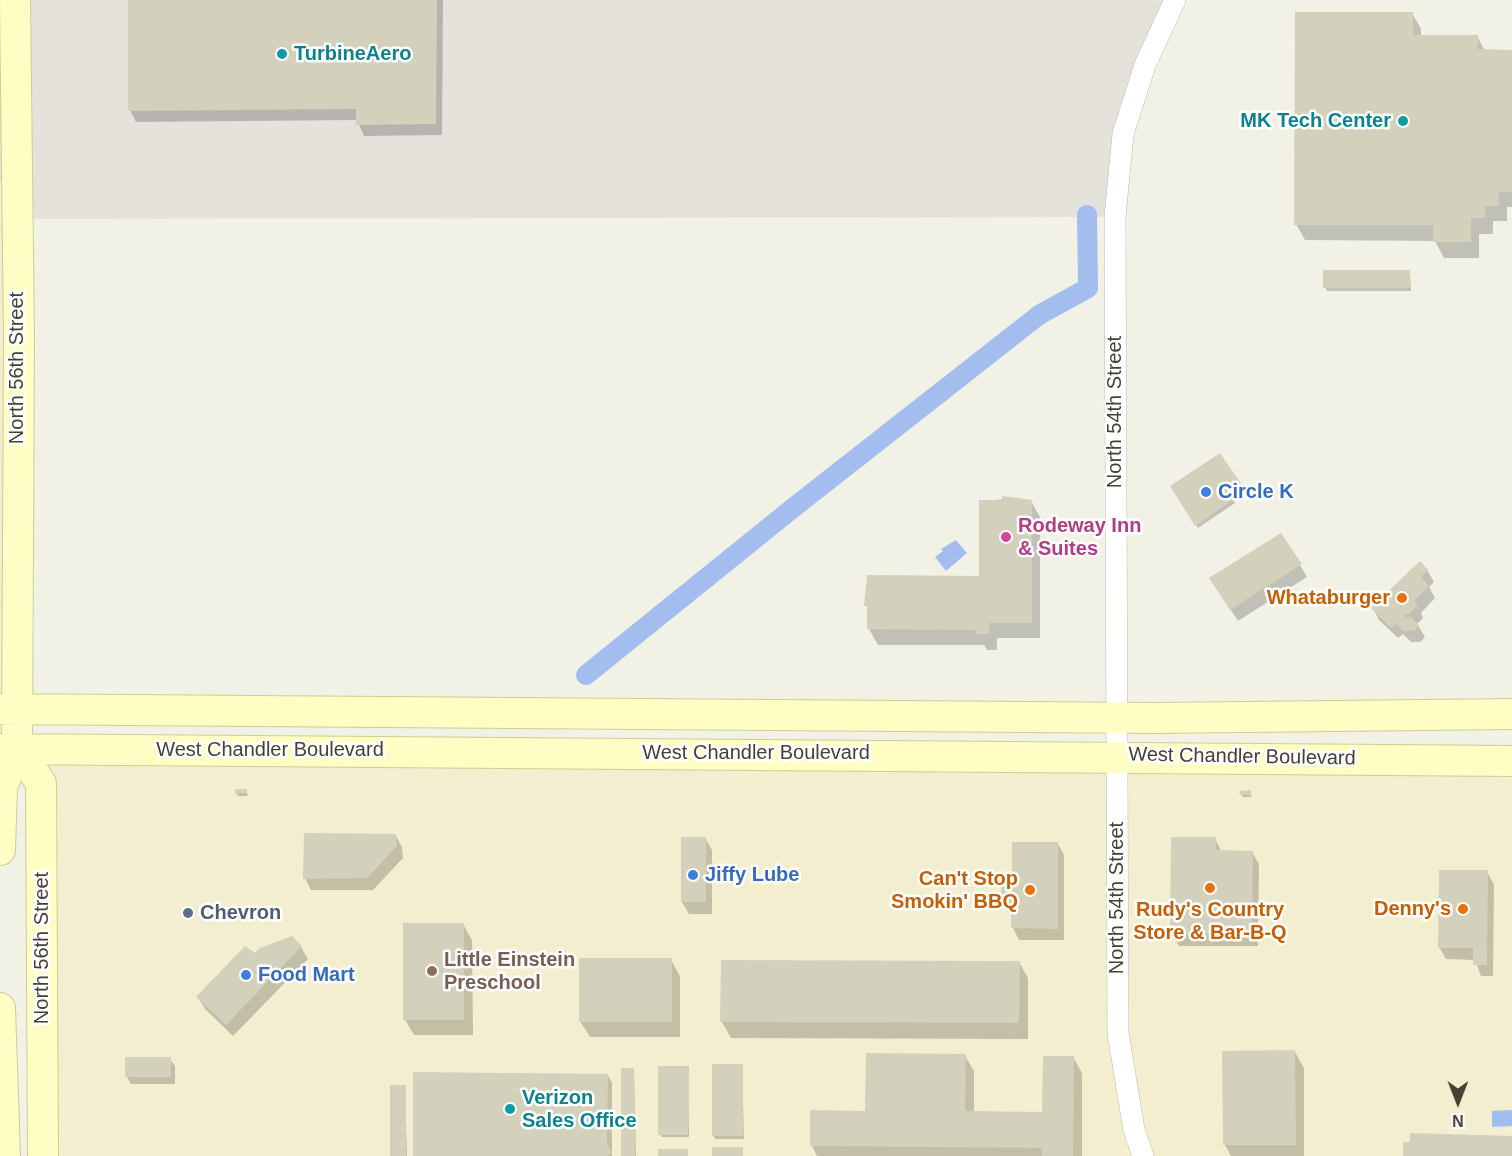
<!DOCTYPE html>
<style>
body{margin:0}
#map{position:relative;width:1512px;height:1156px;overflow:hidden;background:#f2f1e5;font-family:Helvetica,sans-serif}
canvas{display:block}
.north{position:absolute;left:1428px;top:1072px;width:60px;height:60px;-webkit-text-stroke:4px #fff;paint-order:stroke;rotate:180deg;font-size:16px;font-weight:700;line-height:24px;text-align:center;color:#444235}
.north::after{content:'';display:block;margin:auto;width:21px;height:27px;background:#444235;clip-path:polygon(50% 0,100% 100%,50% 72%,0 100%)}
</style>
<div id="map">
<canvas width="1512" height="1156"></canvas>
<div class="north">N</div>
</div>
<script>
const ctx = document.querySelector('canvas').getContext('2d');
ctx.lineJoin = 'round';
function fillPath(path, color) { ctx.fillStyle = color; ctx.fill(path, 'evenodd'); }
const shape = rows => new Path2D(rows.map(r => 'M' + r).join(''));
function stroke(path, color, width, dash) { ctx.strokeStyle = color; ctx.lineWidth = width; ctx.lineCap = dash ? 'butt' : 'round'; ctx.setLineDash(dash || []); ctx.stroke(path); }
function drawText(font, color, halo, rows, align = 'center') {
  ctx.font = font + ' Helvetica,sans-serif'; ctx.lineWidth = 5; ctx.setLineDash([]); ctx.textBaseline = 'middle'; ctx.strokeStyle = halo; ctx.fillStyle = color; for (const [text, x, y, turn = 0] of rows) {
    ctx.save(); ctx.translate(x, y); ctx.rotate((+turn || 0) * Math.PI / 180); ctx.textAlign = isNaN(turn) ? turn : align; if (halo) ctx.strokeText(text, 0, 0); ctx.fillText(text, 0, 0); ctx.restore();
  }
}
fillPath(shape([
 [17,181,17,748,1512,761,1512,1156,43,1156,41,783,0,749,0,182]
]), '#f4eed0');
fillPath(shape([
 [0,0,1175,0,1145,65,1115,217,17,219,17,182,0,182]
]), '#e4e2da');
fillPath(shape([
 [956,540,967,553,946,571,935,557,943,551,941,549],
 [1512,1110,1512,1126,1492,1127,1492,1111]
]), '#a2bdee');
fillPath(shape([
 [130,0,443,0,442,135,364,136,357,120,136,122,130,110],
 [1412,13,1421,29,1421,36,1477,36,1485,51,1512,51,1512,207,1507,207,1507,221,1493,221,1493,234,1479,234,1479,258,1444,258,1435,241,1305,240,1296,224],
 [1410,272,1411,291,1327,291,1325,287],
 [1219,455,1245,492,1233,500,1235,503,1198,528,1172,486],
 [1019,498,1021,501,1031,501,1040,517,1040,638,997,638,997,650,987,650,984,645,878,645,869,629,869,611,866,605,981,577,981,501],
 [1300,565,1307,577,1238,621,1218,590],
 [1427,570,1434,582,1429,587,1435,598,1421,613,1423,618,1417,624,1425,637,1420,642,1411,642,1403,634,1398,638,1379,620,1373,608],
 [246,790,248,796,238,796,236,793],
 [1250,792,1252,797,1243,797,1241,794],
 [396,836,402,847,403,858,373,890,311,890,305,878],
 [682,838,705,838,712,850,712,914,689,914,682,902],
 [1215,839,1222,852,1252,852,1259,864,1258,946,1179,946,1172,934],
 [1058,844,1064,855,1064,940,1019,940,1013,928,1013,913,1009,913,1003,901,1013,880],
 [1487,872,1494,884,1493,976,1481,976,1475,960,1446,959,1439,947],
 [463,924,472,940,473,1035,414,1035,405,1020],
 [301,947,308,959,233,1036,205,1009,198,997,255,955],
 [671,960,680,976,680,1037,590,1037,580,1021],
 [1019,962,1028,978,1028,1039,731,1038,722,1022],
 [1295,1052,1304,1068,1304,1156,1231,1156,1225,1145],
 [965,1056,974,1071,974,1112,1044,1113,1073,1057,1082,1073,1082,1156,817,1156,812,1146],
 [170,1059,175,1066,175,1084,131,1084,127,1077],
 [742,1066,744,1139,715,1139,713,1135],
 [688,1067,689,1137,662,1137,660,1134],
 [634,1069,636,1156,622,1156],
 [608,1075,612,1083,612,1156,414,1156],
 [405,1087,407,1156,391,1156]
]), '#0003');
stroke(shape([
 [586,675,793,508,1039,315,1088,288,1087,215]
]), '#a2bdee', 20);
fillPath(shape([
 [128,0,437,0,436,124,356,125,356,109,128,111],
 [1295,12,1413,12,1413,35,1478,35,1478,49,1512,50,1512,192,1499,192,1499,206,1485,206,1485,218,1471,218,1471,242,1433,242,1433,225,1294,225],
 [1323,270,1410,270,1410,288,1323,288],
 [1220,453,1244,488,1232,496,1234,499,1195,526,1170,486],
 [1002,496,1032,500,1032,623,989,623,989,634,976,634,976,630,867,629,867,606,864,606,867,575,979,576,979,500,1002,500],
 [1281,533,1302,564,1230,610,1209,578],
 [1420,561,1428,570,1421,577,1429,586,1414,601,1418,605,1408,615,1406,613,1404,615,1407,618,1410,616,1419,625,1414,631,1403,631,1396,623,1391,628,1371,608],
 [235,789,247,789,247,793,235,793],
 [1251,790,1251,795,1240,795,1239,791],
 [304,833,396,834,397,846,367,878,303,879],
 [681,837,706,837,706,902,681,902],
 [1171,837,1216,837,1216,850,1253,851,1252,935,1170,934],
 [1012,842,1058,842,1058,929,1011,928,1011,902,1001,902,1001,879,1012,879],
 [1439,870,1488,870,1487,965,1473,965,1473,948,1438,948],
 [403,923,464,923,464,1020,403,1020],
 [292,936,302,946,226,1025,196,997,245,946,255,953,260,948],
 [579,958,672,958,672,1022,579,1022],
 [721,960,1020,961,1019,1023,720,1022],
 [1295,1050,1296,1145,1223,1145,1222,1051],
 [866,1053,966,1054,965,1111,1042,1112,1043,1056,1074,1056,1073,1156,1042,1156,1042,1148,810,1146,810,1110,865,1111],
 [125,1057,171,1057,171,1077,125,1077],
 [712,1064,743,1064,743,1136,712,1136],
 [658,1066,689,1066,688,1135,658,1135],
 [621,1068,634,1068,635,1156,621,1156],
 [413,1072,608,1074,607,1143,612,1153,607,1156,413,1156],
 [390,1085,406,1085,406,1156,390,1156],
 [1410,1133,1512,1136,1512,1156,1403,1156,1403,1142,1410,1142],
 [712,1147,743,1147,743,1156,712,1156],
 [658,1149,688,1149,688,1156,658,1156]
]), '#d3d0bb');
const street = shape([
 [1143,1156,1134,1130,1118,1033,1115,217,1123,134,1145,65,1175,0]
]);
const secondary = shape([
 [0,709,1155,718,1512,714],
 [17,748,41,783,43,1156],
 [0,749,1512,761],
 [0,850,2,787,17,748,19,337,15,0],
 [0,1008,5,1156]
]);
stroke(street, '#bdbba8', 22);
stroke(secondary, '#cecd94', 32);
stroke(street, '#fff', 21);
stroke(secondary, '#fdfdc4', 30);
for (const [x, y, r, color] of [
 [282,54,6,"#0f9aa8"],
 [1403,121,6,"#0f9aa8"],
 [1206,492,6,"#3f7fe0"],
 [1006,537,6,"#d1479c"],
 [1402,598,6,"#e8710a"],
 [693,875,6,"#3f7fe0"],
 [1210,888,6,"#e8710a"],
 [1030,890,6,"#e8710a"],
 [1463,909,6,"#e8710a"],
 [188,913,6,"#5c6f8a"],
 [432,971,6,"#8d6e63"],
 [246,975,6,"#3f7fe0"],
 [510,1109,6,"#0f9aa8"]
]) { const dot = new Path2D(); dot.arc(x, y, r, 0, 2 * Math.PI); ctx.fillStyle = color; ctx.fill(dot); stroke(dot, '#fff', 2); }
drawText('bold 20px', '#0d838f', '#fff', [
 ["TurbineAero",294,54],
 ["MK Tech Center",1391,121,"right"],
 ["Verizon",522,1098],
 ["Sales Office",522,1121]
], 'left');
drawText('20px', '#444235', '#fff', [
 ["North 56th Street",17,368,-90],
 ["North 54th Street",1115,412,-90],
 ["West Chandler Boulevard",270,750],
 ["West Chandler Boulevard",756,753],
 ["West Chandler Boulevard",1242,757,1],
 ["North 54th Street",1117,898,-90],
 ["North 56th Street",42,948,-90]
]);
drawText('bold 20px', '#366cbe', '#fff', [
 ["Circle K",1218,492],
 ["Jiffy Lube",705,875],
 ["Food Mart",258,975]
], 'left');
drawText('bold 20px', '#b23c85', '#fff', [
 ["Rodeway Inn",1018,526],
 ["& Suites",1018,549]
], 'left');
drawText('bold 20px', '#c56008', '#fff', [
 ["Whataburger",1390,598],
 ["Can't Stop",1018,879],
 ["Smokin' BBQ",1018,902],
 ["Denny's",1451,909],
 ["Rudy's Country",1210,910,"center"],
 ["Store & Bar-B-Q",1210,933,"center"]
], 'right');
drawText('bold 20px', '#4e5e75', '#fff', [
 ["Chevron",200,913]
], 'left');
drawText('bold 20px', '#785e54', '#fff', [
 ["Little Einstein",444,960],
 ["Preschool",444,983]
], 'left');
</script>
